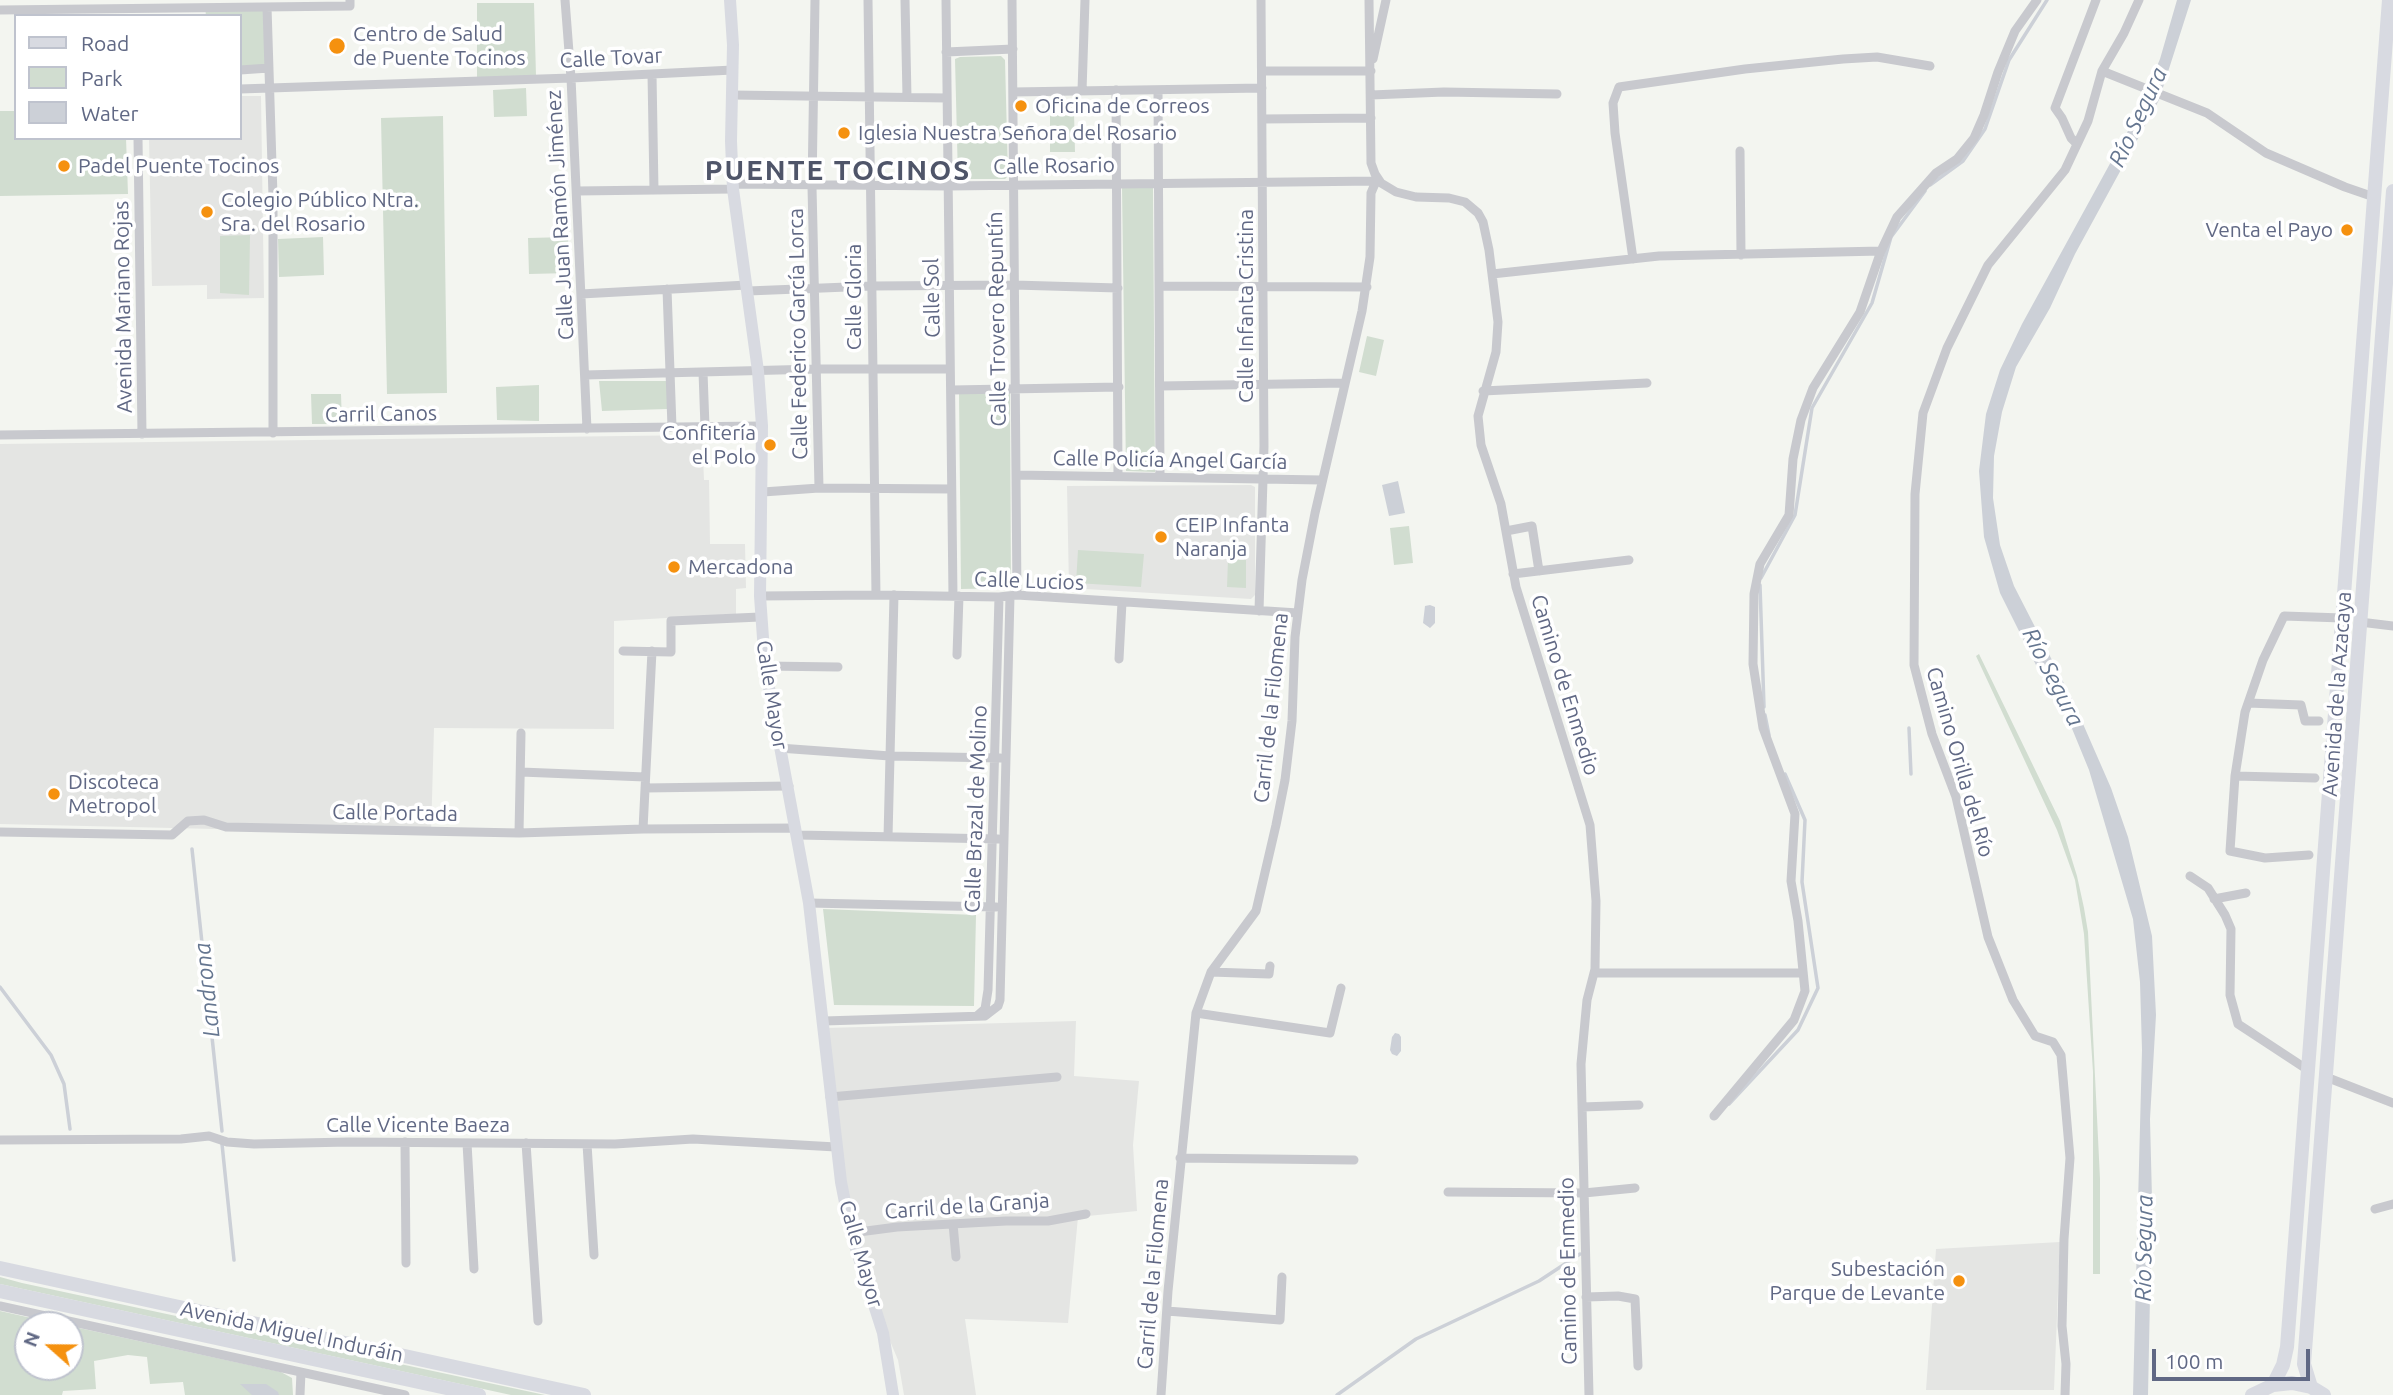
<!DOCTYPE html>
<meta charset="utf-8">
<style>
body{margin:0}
#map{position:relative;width:2393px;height:1395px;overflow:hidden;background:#f3f5f0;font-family:Ubuntu,sans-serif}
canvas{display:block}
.legend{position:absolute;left:14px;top:14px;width:228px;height:126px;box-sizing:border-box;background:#fff;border:2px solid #bfc3ce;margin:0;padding:9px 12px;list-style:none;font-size:21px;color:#606884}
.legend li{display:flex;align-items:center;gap:14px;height:35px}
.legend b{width:35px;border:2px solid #bfc3ce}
.north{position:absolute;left:14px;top:1311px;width:70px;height:70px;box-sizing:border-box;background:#fff;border:2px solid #bfc3ce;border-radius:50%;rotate:291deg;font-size:19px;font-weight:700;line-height:28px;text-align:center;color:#606884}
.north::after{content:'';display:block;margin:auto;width:24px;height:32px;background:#f5910f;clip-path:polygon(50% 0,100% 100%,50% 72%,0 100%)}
.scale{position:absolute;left:2152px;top:1349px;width:158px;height:32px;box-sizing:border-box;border:4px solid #606884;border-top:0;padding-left:9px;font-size:21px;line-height:24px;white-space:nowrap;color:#606884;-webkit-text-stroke:5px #fff;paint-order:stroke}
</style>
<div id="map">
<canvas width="2393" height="1395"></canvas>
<ul class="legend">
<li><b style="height:9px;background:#d8dae1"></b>Road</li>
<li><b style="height:19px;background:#d1ddd0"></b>Park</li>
<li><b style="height:19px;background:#ccd0d7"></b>Water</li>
</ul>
<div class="north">N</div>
<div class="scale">100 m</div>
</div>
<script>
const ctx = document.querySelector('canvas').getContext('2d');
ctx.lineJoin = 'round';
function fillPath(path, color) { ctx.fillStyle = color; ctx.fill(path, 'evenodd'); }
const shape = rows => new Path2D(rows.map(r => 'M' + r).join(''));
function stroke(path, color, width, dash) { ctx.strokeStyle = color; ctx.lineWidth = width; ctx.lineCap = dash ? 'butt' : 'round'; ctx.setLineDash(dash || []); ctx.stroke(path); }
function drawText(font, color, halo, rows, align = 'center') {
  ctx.font = font + ' Ubuntu,sans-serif'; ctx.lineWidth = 7; ctx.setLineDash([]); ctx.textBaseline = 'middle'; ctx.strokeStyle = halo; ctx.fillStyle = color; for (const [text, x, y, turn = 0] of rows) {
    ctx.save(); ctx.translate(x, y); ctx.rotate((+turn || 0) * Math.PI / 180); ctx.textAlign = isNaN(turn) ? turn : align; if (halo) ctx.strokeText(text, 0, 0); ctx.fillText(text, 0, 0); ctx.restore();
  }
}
fillPath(shape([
 [240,96,261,96,264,298,207,299,207,285,152,286,149,138,240,138],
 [702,435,704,480,709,480,710,544,745,544,746,588,736,589,736,614,614,621,614,729,434,728,431,834,0,824,0,444],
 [1251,485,1255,487,1255,595,1251,599,1069,588,1067,486],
 [1076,1021,1074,1076,1139,1081,1133,1145,1137,1211,1078,1217,1068,1323,965,1319,976,1395,904,1395,898,1360,877,1310,851,1233,825,1028],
 [2060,1242,2054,1390,1926,1390,1936,1249]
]), '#e4e5e3');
fillPath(shape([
 [477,3,534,3,536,76,477,78],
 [205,7,267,7,269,68,240,70,240,16,206,16],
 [1001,56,1005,60,1008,176,1005,179,958,179,955,59,960,57],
 [526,88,527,116,494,117,493,90],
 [0,111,16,111,16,138,126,138,128,194,0,196],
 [1074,112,1075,152,1050,152,1050,113],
 [443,116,447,393,387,394,381,118],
 [1122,188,1153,188,1155,472,1126,471],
 [250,235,249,295,220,293,220,236],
 [323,237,324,275,279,277,278,239],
 [568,237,570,273,529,274,528,238],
 [1367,336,1384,340,1376,376,1359,372],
 [599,381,667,381,667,409,602,411],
 [539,385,539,421,497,420,496,387],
 [1010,391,1011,588,961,589,959,392],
 [311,394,341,394,342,424,312,424],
 [1409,526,1413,563,1394,565,1390,528],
 [1078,550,1144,554,1141,587,1076,583],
 [1228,560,1246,560,1246,588,1227,587],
 [1979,654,2060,821,2077,876,2084,908,2088,932,2100,1179,2100,1274,2093,1274,2093,1072,2084,934,2075,880,2057,830,1976,656],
 [823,909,976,915,974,1006,834,1005],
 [0,1277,22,1283,545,1395,511,1395,0,1284],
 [0,1311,63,1325,28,1325,28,1367,70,1367,70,1326,281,1372,292,1378,293,1395,185,1395,183,1382,150,1384,147,1357,128,1355,94,1361,96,1389,63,1391,62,1395,0,1395]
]), '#d1ddd0');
fillPath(shape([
 [2177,0,2191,0,2159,100,2075,254,2050,308,2016,367,2002,412,1994,456,1993,498,2000,545,2014,586,2073,701,2111,788,2128,837,2152,936,2156,1015,2150,1119,2152,1199,2148,1395,2133,1395,2142,1050,2140,982,2133,919,2089,770,2066,714,2040,673,2000,593,1984,537,1979,471,1986,414,2000,370,2022,324,2135,118,2160,59],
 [1398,481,1405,513,1389,516,1382,485],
 [1430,605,1435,607,1435,623,1430,628,1423,623,1425,606],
 [1395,1033,1399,1034,1401,1037,1401,1051,1397,1056,1392,1054,1390,1050,1392,1037],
 [240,1384,266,1384,278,1392,279,1395,252,1395]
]), '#ccd0d7');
stroke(shape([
 [1930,185,1963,161,1985,129,2009,60,2047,0],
 [1761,578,1795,515,1812,408,1872,303,1891,237,1925,191],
 [1760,585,1764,707],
 [1765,715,1769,735],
 [1909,728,1911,774],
 [192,849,222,1131],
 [0,987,51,1055,64,1084,70,1129],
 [1729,1104,1798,1030,1818,988,1802,882,1805,820,1785,774],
 [222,1144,234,1260],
 [1337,1395,1416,1339,1539,1281,1580,1254]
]), '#ccd0d7', 3.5);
stroke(shape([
 [565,0,571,78,587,429],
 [815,0,812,187,819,488],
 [868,0,876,595],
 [905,0,907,97],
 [946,0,953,596],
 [1012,0,1017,595],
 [1369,0,1371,163,1375,174,1381,183,1396,192,1416,197,1449,198,1465,202,1478,213,1483,222,1489,250,1498,322,1496,352,1478,416,1481,445,1501,504,1516,587,1590,825,1596,901,1595,969,1587,1000,1581,1064,1589,1395],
 [267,7,273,196,273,433],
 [0,10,350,6,350,0],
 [946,52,1013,49],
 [1373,59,1386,0],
 [240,70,269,68],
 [1262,71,1371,71],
 [2102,71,2207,113,2266,153,2345,187,2374,197],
 [652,74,654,190],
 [240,89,571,78,733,70],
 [1116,90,1118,476],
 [1158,90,1160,476],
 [1082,91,1085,0],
 [1013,92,1262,88],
 [732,95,947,98],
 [1371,95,1444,92,1557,94],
 [1262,119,1371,118],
 [138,138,142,434],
 [2077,144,2071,138,2062,118,2055,108,2096,0],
 [1740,151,1741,255],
 [732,184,948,186,1376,181],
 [577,191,733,189],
 [1633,259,1615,133,1613,103,1619,87,1745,69,1843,59,1877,57,1930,66],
 [1492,274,1659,256,1881,251],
 [1159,286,1367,287],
 [667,289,672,427],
 [748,291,872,286,1014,285,1118,288],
 [581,294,747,285],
 [703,372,705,427],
 [585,375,817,369,950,369],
 [1160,386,1345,383],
 [952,390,1119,387],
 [1483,391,1647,383],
 [0,435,762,426],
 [1016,475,1322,480],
 [763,492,819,488,951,489],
 [1506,531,1532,526,1539,571],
 [1513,574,1629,560],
 [760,596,876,595,999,597,1017,595,1298,613],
 [1259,611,1264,446,1261,0],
 [2360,622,2393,626],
 [623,651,671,652,671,621,760,617],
 [957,655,959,596],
 [1119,659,1122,602],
 [765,666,838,667],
 [2248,703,2301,705,2305,721,2319,721],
 [779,748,890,756,1000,758],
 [521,772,645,777],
 [2235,776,2230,851,2265,858,2309,855],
 [2315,778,2235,776,2245,712,2263,660,2284,616,2342,618],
 [645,788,789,786],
 [643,829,652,651],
 [0,832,172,835,188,821,204,820,226,827,519,833,643,829,796,828],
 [519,833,521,733],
 [798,835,998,839],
 [888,837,894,595],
 [2190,876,2208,888,2225,915,2231,929,2230,995,2238,1024,2308,1070],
 [2214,899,2246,893],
 [809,903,996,907],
 [1211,972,1269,974,1270,966],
 [1594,973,1803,973],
 [1196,1013,1330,1033,1341,988],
 [977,1016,985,1009,988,990,999,597],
 [824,1021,985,1016,998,1006,1000,1000,1010,596],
 [2326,1077,2393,1103],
 [830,1097,1057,1077],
 [1582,1107,1639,1105],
 [1714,1116,1794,1020,1805,991,1798,921,1791,881,1795,814,1763,728,1753,664,1754,594,1760,564,1789,515,1793,459,1801,420,1813,388,1860,312,1881,251,1897,217,1936,173,1957,159,1974,138,1984,115,1998,72,2015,31,2037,0],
 [0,1140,181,1139,209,1136,227,1142,254,1144,349,1142,615,1144,693,1139,836,1147],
 [405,1142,406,1263],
 [467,1143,474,1269],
 [526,1143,538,1321],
 [587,1144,594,1255],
 [1180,1158,1354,1160],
 [1448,1192,1584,1193,1635,1188],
 [2375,1209,2393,1204],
 [953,1224,956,1257],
 [851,1233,897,1227,1006,1221,1048,1221,1086,1214],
 [1586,1297,1618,1296,1635,1299,1638,1366],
 [0,1306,405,1395],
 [1167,1311,1280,1320,1282,1277],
 [300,1395,301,1372],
 [1161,1395,1168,1291,1196,1013,1211,972,1256,911,1276,825,1285,780,1292,721,1295,637,1302,580,1315,513,1362,311,1370,257,1371,193,1377,179],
 [2065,1395,2066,1364,2062,1326,2064,1239,2070,1158,2061,1055,2053,1042,2035,1036,2013,1000,1988,937,1956,797,1932,734,1914,665,1915,494,1923,413,1947,348,1988,265,2065,170,2088,121,2102,71,2124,33,2139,0]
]), '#c8c9ce', 9);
stroke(shape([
 [730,0,733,45,731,141,733,189,758,371,762,426,760,596,765,666,809,903,841,1182,851,1233,883,1333,893,1395]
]), '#d8dae1', 12);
stroke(shape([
 [0,1268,584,1395],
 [0,1291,479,1395],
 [2273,1385,2283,1365,2287,1347,2389,0],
 [2311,1387,2304,1364,2393,191],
 [2252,1395,2273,1385,2292,1383,2311,1387,2324,1395]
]), '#d8dae1', 14);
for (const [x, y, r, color] of [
 [337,46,9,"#f5910f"],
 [1021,106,7,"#f5910f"],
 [844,133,7,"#f5910f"],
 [64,166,7,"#f5910f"],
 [207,212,7,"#f5910f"],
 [2347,230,7,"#f5910f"],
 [770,445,7,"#f5910f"],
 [1161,537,7,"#f5910f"],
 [674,567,7,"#f5910f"],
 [54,794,7,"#f5910f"],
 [1959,1281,7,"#f5910f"]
]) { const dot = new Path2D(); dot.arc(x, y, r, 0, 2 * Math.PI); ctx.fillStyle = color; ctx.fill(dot); stroke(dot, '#fff', 2.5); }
drawText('21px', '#606884', '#fff', [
 ["Centro de Salud",353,34],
 ["de Puente Tocinos",353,58],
 ["Oficina de Correos",1035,106],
 ["Iglesia Nuestra Señora del Rosario",858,133],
 ["Padel Puente Tocinos",78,166],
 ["Colegio Público Ntra.",221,200],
 ["Sra. del Rosario",221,224],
 ["Venta el Payo",2333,230,"right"],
 ["Confitería",756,433,"right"],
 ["el Polo",756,457,"right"],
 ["CEIP Infanta",1175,525],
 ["Naranja",1175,549],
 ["Mercadona",688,567],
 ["Discoteca",68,782],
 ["Metropol",68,806],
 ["Subestación",1945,1269,"right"],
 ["Parque de Levante",1945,1293,"right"]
], 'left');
drawText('21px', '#606884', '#fff', [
 ["Calle Tovar",611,58,-3],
 ["Calle Rosario",1054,166,-1],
 ["Calle Juan Ramón Jiménez",560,215,-93],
 ["Calle Gloria",854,297,-90],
 ["Calle Sol",932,298,-91],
 ["Calle Infanta Cristina",1246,306,-90],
 ["Avenida Mariano Rojas",123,307,-91],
 ["Calle Trovero Repuntín",997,319,-91],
 ["Calle Federico García Lorca",798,334,-91],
 ["Carril Canos",381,414,-1],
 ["Calle Policía Angel García",1170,460,1],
 ["Calle Lucios",1029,581,2],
 ["Camino de Enmedio",1565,685,73],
 ["Avenida de la Azacaya",2337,694,-86],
 ["Calle Mayor",772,695,81],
 ["Carril de la Filomena",1271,708,-84],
 ["Camino Orilla del Río",1960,762,74],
 ["Calle Brazal de Molino",976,809,-88],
 ["Calle Portada",395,813,1],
 ["Calle Vicente Baeza",418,1125],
 ["Carril de la Granja",967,1206,-4],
 ["Calle Mayor",861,1254,74],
 ["Camino de Enmedio",1568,1271,-91],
 ["Carril de la Filomena",1153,1274,-85],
 ["Avenida Miguel Induráin",292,1332,12]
]);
drawText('italic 23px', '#657690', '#fff', [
 ["Río Segura",2138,117,-65],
 ["Río Segura",2053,677,63],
 ["Landrona",207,990,-96],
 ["Río Segura",2144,1248,-89]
]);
ctx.letterSpacing = '2px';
drawText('bold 28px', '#4f5569', '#fff', [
 ["PUENTE TOCINOS",838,171]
]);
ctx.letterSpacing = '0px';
</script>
